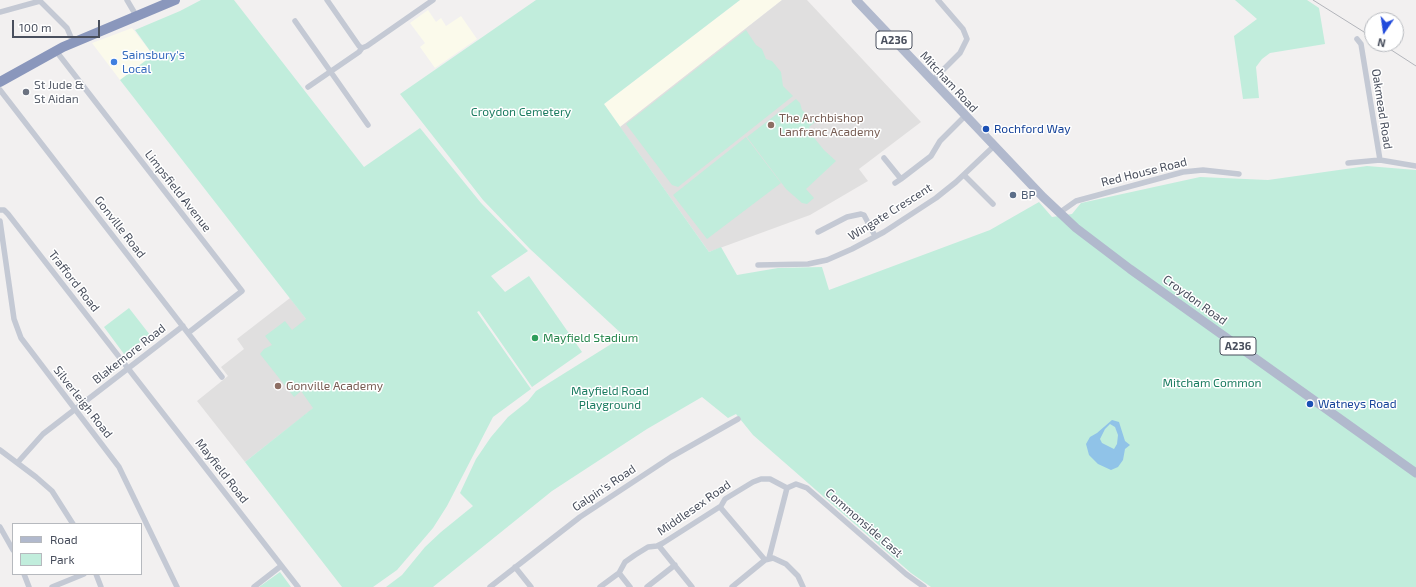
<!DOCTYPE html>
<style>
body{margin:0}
#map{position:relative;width:1416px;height:587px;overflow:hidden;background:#f2f0f0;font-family:"Exo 2",sans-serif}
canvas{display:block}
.legend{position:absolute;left:12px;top:523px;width:130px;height:52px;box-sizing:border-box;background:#fff;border:1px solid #b6b9be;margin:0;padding:5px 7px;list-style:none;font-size:12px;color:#494f5d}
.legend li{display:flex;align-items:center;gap:8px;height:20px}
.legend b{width:20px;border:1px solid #b6b9be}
.north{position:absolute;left:1364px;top:12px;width:40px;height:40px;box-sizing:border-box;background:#fff;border:1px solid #b6b9be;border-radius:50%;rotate:193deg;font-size:11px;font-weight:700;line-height:16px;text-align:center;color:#494f5d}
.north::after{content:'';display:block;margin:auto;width:14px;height:18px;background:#214adb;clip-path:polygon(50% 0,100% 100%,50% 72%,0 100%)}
.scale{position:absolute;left:12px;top:20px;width:88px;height:18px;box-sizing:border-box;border:2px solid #494f5d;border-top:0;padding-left:5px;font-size:12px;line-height:14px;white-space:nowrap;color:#494f5d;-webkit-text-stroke:3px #fff;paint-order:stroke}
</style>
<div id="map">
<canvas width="1416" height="587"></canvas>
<ul class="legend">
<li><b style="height:5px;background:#b1b9cd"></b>Road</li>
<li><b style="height:11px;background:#c1eddc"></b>Park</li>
</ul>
<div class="north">N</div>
<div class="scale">100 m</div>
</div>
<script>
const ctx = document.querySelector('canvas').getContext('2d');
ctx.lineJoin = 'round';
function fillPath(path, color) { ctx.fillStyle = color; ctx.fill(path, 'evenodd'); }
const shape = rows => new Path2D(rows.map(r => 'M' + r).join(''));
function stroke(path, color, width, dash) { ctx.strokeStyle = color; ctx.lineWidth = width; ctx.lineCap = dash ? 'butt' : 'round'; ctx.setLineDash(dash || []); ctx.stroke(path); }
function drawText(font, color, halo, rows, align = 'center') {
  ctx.font = font + ' "Exo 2",sans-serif'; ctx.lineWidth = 3; ctx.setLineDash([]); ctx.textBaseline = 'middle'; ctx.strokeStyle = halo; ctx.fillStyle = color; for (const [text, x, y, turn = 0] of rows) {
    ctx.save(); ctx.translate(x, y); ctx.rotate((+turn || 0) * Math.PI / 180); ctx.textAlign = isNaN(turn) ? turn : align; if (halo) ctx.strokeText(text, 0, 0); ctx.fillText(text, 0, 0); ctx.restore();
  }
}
fillPath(shape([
 [740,0,782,0,620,127,604,104],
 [428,10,436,22,441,18,446,26,461,16,477,39,435,68,420,47,425,43,410,23],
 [132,28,153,55,120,80,92,43]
]), '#fbfaeb');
fillPath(shape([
 [782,0,807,0,921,122,859,169,868,181,810,215,709,252,620,127],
 [290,298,352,378,245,462,197,401,228,376,221,367,244,349,237,339]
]), '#e0dfdf');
fillPath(shape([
 [201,0,234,0,364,167,420,128,481,203,528,251,491,276,505,292,529,276,582,352,532,387,479,311,477,312,531,389,493,417,447,506,433,528,397,570,373,587,342,587,245,462,313,408,301,391,294,397,260,354,264,349,272,345,265,336,285,321,292,330,306,319,120,80,153,55,135,30,180,11],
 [536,0,740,0,604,104,709,252,721,247,737,275,778,268,822,267,829,290,990,230,1039,202,1052,217,1072,214,1081,203,1200,177,1268,180,1367,166,1416,170,1416,587,931,587,911,573,753,435,736,414,728,418,702,397,647,429,552,491,433,587,386,587,402,575,425,547,441,532,473,506,460,493,476,459,491,437,508,417,528,401,536,391,624,336,530,249,483,200,400,94],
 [1235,0,1307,0,1319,8,1325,44,1270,53,1262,59,1256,67,1259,98,1243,99,1234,36,1257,19],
 [746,30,756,45,762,49,766,59,772,61,781,72,783,86,793,96,678,187,672,185,626,124],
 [796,99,800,103,802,110,815,122,809,127,811,134,824,150,836,161,806,189,814,198,807,204,802,203,786,189,747,137],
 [746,137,781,183,707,239,673,195],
 [129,308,150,335,124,354,104,327],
 [280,572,291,587,259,587]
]), '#c1eddc');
fillPath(shape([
 [1112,420,1119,422,1125,441,1130,445,1125,449,1123,460,1118,467,1111,470,1098,464,1089,455,1086,444,1090,437,1097,433],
 [1110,424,1115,427,1118,435,1117,444,1114,449,1102,443,1100,439,1105,429]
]), '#90c3e8');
stroke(shape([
 [39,0,67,28,73,42],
 [127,0,137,17],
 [327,0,359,46,362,48],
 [0,12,40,1],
 [295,21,368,125],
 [1357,39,1361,44,1380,160],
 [362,48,367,46,433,0],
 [56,51,242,291,188,333],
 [932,81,960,53,967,39,963,29,938,0],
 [308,87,359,52,362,48],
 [0,90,222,377],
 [884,158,901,179,931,156,940,141,965,116],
 [1348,163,1380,160,1416,166],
 [964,175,993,204],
 [895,183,901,179],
 [0,210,4,210,8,214,298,587],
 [1059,213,1076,201,1183,172,1203,170,1239,174],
 [0,221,14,319,21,338,119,467,177,587],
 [818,232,847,217,861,214,864,215,875,236],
 [758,265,808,264,827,260,852,249,884,232,936,198,956,182,994,146],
 [0,450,36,477,52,491,73,524],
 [18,462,43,434,183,326],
 [787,488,796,484,807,488,906,574,924,587],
 [720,507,765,560,773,558,786,564,798,576,803,587],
 [0,527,13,550],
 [659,546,692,587],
 [769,558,787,488],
 [515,567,531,587],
 [619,573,630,587],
 [24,574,29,587],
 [96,574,101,587],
 [52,587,84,574],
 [254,587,281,566],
 [490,587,580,517,671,457,738,419],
 [600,587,619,573,625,562,635,555,648,547,657,546,663,543,721,506,725,499,753,482,761,479,770,479,787,488],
 [647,587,675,565],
 [732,587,765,560]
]), '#c4c9d4', 5.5);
stroke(shape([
 [856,0,1043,197,1076,228,1130,269,1416,473]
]), '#b1b9cd', 9);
stroke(shape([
 [0,82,63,47,175,0]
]), '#8a97bc', 10);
stroke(shape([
 [1313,0,1372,37],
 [1382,44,1416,66]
]), '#b2b4ba', 1);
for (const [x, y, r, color] of [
 [114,62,4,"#3f7fe0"],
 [26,92,4,"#6b7280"],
 [771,125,4,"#8d6e63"],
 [986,129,4,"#1a4fb4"],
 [1013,195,4,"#5c6f8a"],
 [535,338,4,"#2e9e5b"],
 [278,386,4,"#8d6e63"],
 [1310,404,4,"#1a4fb4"]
]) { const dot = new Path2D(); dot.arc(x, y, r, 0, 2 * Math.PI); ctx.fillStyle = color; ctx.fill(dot); stroke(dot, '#fff', 1.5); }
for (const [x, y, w] of [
 [894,40,36],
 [1238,346,36]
]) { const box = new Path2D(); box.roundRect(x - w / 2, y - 9, w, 18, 3); ctx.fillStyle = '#fff'; ctx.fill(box); stroke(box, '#494f5d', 1); }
drawText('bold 11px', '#494f5d', null, [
 ["A236",894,40],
 ["A236",1238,346]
]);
drawText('12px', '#366cbe', '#fff', [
 ["Sainsbury's",122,55],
 ["Local",122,69]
], 'left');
drawText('12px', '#494f5d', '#fff', [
 ["Mitcham Road",949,82,47],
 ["Oakmead Road",1382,109,81],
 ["Red House Road",1144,172,-14],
 ["Limpsfield Avenue",178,191,52],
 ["Wingate Crescent",890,212,-32],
 ["Gonville Road",120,227,52],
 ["Trafford Road",74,281,52],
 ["Croydon Road",1195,300,36],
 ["Blakemore Road",129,354,-38],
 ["Silverleigh Road",83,402,52],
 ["Mayfield Road",222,471,52],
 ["Galpin's Road",604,488,-34],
 ["Middlesex Road",694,508,-35],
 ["Commonside East",864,523,41]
]);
drawText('12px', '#5b616d', '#fff', [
 ["St Jude &",34,85],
 ["St Aidan",34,99]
], 'left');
drawText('12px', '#1c7c61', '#fff', [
 ["Croydon Cemetery",521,112],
 ["Mitcham Common",1212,383],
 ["Mayfield Road",610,391],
 ["Playground",610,405]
]);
drawText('12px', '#785e54', '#fff', [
 ["The Archbishop",779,118],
 ["Lanfranc Academy",779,132],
 ["Gonville Academy",286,386]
], 'left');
drawText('12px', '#164399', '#fff', [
 ["Rochford Way",994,129],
 ["Watneys Road",1318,404]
], 'left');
drawText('12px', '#4e5e75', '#fff', [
 ["BP",1021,195]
], 'left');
drawText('12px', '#27864d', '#fff', [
 ["Mayfield Stadium",543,338]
], 'left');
</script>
